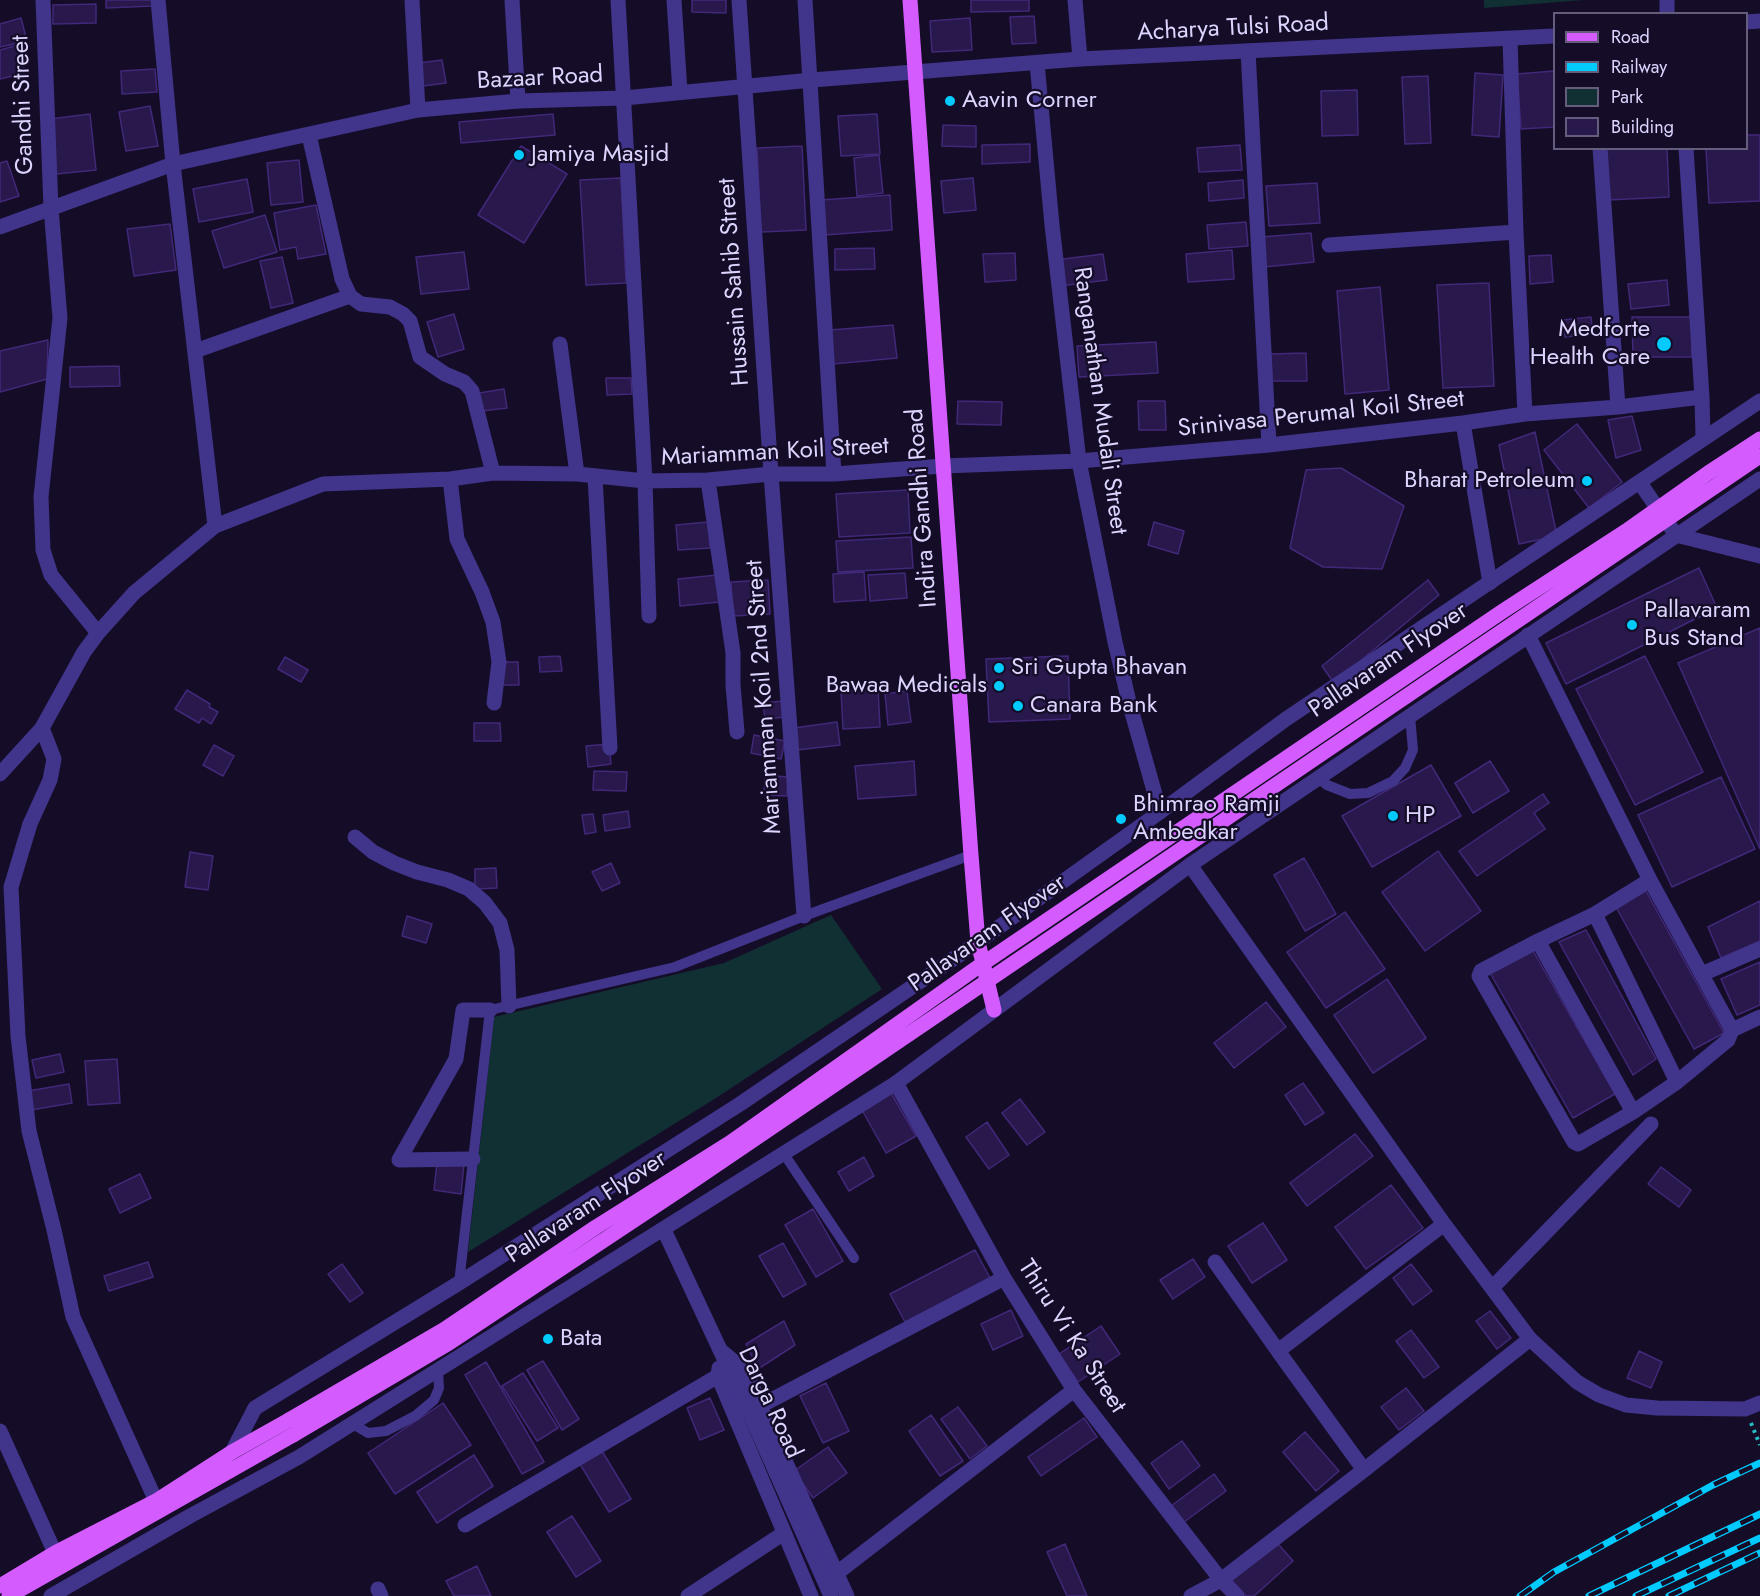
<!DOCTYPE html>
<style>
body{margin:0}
#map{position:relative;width:1760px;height:1596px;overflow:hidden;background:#150d28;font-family:Jost,sans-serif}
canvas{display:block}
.legend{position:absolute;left:1553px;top:12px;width:195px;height:138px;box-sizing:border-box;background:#150d28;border:2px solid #655d7e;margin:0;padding:8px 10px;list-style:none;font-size:18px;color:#ded5ff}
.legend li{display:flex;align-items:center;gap:12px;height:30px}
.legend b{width:30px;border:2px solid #655d7e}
</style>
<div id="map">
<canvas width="1760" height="1596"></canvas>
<ul class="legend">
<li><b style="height:8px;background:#d45cff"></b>Road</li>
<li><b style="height:8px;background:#01caff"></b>Railway</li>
<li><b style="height:16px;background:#103033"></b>Park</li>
<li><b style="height:16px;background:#28184b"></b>Building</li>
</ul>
</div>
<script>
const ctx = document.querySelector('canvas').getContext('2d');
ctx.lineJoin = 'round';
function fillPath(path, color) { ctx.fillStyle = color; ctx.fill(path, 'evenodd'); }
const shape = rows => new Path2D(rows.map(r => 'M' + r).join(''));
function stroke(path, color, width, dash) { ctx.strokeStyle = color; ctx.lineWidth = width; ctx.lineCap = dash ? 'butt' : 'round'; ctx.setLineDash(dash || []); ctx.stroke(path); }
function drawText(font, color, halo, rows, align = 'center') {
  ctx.font = font + ' Jost,sans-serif'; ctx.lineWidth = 4.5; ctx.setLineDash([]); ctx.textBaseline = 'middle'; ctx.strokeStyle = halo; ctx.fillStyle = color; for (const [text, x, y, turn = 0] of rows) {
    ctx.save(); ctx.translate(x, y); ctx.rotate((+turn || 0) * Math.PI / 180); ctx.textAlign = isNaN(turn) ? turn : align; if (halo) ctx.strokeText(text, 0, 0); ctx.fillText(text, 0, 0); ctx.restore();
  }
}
fillPath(shape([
 [1484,0,1583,0,1484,8],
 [831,915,882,989,716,1098,468,1252,494,1017,724,963]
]), '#103033');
const building = shape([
 [106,0,153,0,153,6,106,8,106,0],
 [692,0,726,0,726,13,692,12,692,0],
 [971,0,1029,0,1029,11,971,12,971,0],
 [96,4,96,23,53,24,53,5,96,4],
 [1034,16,1036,43,1012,44,1010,17,1034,16],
 [21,18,27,41,0,47,0,24,21,18],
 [970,18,972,50,932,52,930,21,970,18],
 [18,45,25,73,0,79,0,50,18,45],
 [442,60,446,83,423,86,419,63,442,60],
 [155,69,157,92,122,94,121,71,155,69],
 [1554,71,1554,127,1521,129,1517,74,1554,71],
 [1475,73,1503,75,1499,137,1472,135,1475,73],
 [1428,76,1431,143,1405,144,1402,77,1428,76],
 [1357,90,1358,135,1322,136,1321,91,1357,90],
 [150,106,158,146,126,151,119,112,150,106],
 [90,114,96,170,56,174,50,119,90,114],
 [553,114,555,135,461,143,459,122,553,114],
 [877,114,880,154,841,156,838,116,877,114],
 [943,125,976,126,976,147,942,146,943,125],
 [1746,135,1760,135,1760,201,1709,203,1706,148,1746,148,1746,135],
 [1030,144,1030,162,982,164,982,145,1030,144],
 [1240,145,1242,170,1199,172,1197,148,1240,145],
 [521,146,567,174,524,243,478,215,521,146],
 [802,146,806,230,761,232,757,148,802,146],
 [1606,148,1667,148,1669,197,1608,200,1606,148],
 [879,155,883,193,857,196,854,158,879,155],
 [299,160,303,202,271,205,267,163,299,160],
 [7,161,19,196,0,202,0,163,7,161],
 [621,178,626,283,586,285,580,180,621,178],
 [973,178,976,210,944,213,941,181,973,178],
 [247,179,253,212,199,222,193,189,247,179],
 [1243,180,1244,198,1209,201,1208,183,1243,180],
 [1317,183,1320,223,1269,226,1266,186,1317,183],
 [890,195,892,230,824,235,821,200,890,195],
 [316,205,326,254,298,259,296,247,280,250,274,213,316,205],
 [265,215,277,252,224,268,212,231,265,215],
 [1246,222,1248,246,1209,249,1207,225,1246,222],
 [170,224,176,270,134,276,127,229,170,224],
 [1311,233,1314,262,1264,267,1261,237,1311,233],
 [874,248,875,269,835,270,835,249,874,248],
 [1232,250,1234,279,1188,282,1186,254,1232,250],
 [464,252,469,289,421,294,416,257,464,252],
 [1015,253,1016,280,985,282,983,254,1015,253],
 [1103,254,1107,280,1060,286,1056,260,1103,254],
 [1551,255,1553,282,1530,284,1529,256,1551,255],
 [282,257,293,303,271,308,260,261,282,257],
 [1667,280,1669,305,1631,309,1628,284,1667,280],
 [1489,283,1494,386,1443,388,1437,285,1489,283],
 [1380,287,1389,390,1345,394,1337,291,1380,287],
 [454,314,464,349,438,357,427,322,454,314],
 [1591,317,1593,334,1565,337,1563,320,1591,317],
 [1632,317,1692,317,1692,357,1633,357,1632,317],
 [893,325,897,358,833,364,830,330,893,325],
 [48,340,47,379,0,392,0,351,48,340],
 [1156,342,1158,373,1079,377,1077,346,1156,342],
 [1306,353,1307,381,1271,381,1271,354,1306,353],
 [119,366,120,386,70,387,70,367,119,366],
 [606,378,631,378,632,394,607,395,606,378],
 [504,389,507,408,482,411,479,393,504,389],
 [958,401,1002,402,1001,425,957,424,958,401],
 [1138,401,1165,401,1166,430,1139,430,1138,401],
 [1632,416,1641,450,1616,458,1608,420,1632,416],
 [1577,424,1622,482,1589,508,1544,450,1577,424],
 [1535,432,1557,536,1519,544,1499,445,1535,432],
 [1341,468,1404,506,1382,569,1323,567,1290,548,1306,470,1341,468],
 [908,490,910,533,839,537,836,494,908,490],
 [708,522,710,548,678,550,676,525,708,522],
 [1154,522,1184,531,1178,554,1148,545,1154,522],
 [911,537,913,568,838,572,836,541,911,537],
 [1699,568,1717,608,1566,684,1546,643,1699,568],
 [864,572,866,600,834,602,833,574,864,572],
 [905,573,907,598,870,601,868,575,905,573],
 [717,575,719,602,680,606,678,579,717,575],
 [768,580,770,614,733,616,731,582,768,580],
 [1428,580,1439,595,1334,683,1322,666,1428,580],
 [1760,628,1760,849,1678,663,1760,628],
 [560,656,562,671,540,672,539,657,560,656],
 [1068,656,1070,719,989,722,986,659,1068,656],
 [1645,656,1703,772,1635,805,1576,689,1645,656],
 [285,657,308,670,301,682,278,669,285,657],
 [500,662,518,662,519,685,501,685,500,662],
 [878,689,880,727,843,729,841,691,878,689],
 [187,690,210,704,209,707,218,712,211,724,202,718,199,723,175,709,187,690],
 [907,691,911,722,888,725,885,694,907,691],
 [783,701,785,717,765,719,763,703,783,701],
 [837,722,840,745,797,750,794,728,837,722],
 [474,723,500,723,501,741,474,741,474,723],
 [754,735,785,741,781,759,751,753,754,735],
 [609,744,611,764,588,767,586,746,609,744],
 [214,745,234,756,223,776,203,765,214,745],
 [914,761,916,795,858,799,855,766,914,761],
 [1490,761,1509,791,1473,813,1455,783,1490,761],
 [1431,765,1461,816,1372,867,1342,816,1431,765],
 [594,771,627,772,626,791,593,790,594,771],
 [765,775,788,777,787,796,764,795,765,775],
 [1721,777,1755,849,1672,887,1638,815,1721,777],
 [1543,794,1549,803,1534,813,1545,829,1477,876,1459,851,1543,794],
 [628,811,630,827,605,831,603,815,628,811],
 [593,814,596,832,585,834,582,815,593,814],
 [1438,851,1481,911,1425,951,1382,892,1438,851],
 [190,852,213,856,208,890,185,887,190,852],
 [1304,858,1336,914,1305,931,1274,875,1304,858],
 [611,863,620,883,602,891,592,872,611,863],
 [496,868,497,888,475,889,475,869,496,868],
 [1646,891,1724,1033,1694,1049,1616,907,1646,891],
 [1760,901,1760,941,1721,958,1708,927,1760,901],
 [1345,912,1385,969,1326,1008,1287,952,1345,912],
 [407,916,432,924,426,943,402,936,407,916],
 [1586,930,1656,1059,1633,1075,1559,942,1586,930],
 [1532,949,1615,1094,1573,1118,1490,973,1532,949],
 [1760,962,1760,1005,1737,1015,1721,979,1760,962],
 [1387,979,1426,1038,1373,1073,1334,1015,1387,979],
 [1266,1002,1286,1027,1234,1068,1214,1043,1266,1002],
 [60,1054,64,1072,36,1078,32,1060,60,1054],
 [117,1059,120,1103,88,1105,85,1061,117,1059],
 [1303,1083,1324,1113,1305,1125,1285,1095,1303,1083],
 [69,1084,72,1103,31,1110,28,1091,69,1084],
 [891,1093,916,1136,886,1153,862,1110,891,1093],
 [1020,1099,1045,1132,1027,1145,1002,1113,1020,1099],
 [987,1122,1009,1155,989,1169,966,1137,987,1122],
 [1355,1134,1373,1156,1307,1206,1290,1183,1355,1134],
 [864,1157,874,1176,849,1191,838,1172,864,1157],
 [437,1162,464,1164,461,1194,434,1190,437,1162],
 [1661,1167,1691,1190,1679,1207,1648,1184,1661,1167],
 [140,1174,151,1198,120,1213,109,1189,140,1174],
 [1391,1185,1423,1228,1366,1269,1335,1227,1391,1185],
 [813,1209,843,1261,816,1277,785,1225,813,1209],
 [1263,1223,1287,1260,1252,1283,1228,1246,1263,1223],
 [783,1243,806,1284,783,1297,759,1256,783,1243],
 [975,1250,990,1278,905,1322,890,1294,975,1250],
 [1193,1259,1205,1277,1173,1299,1160,1280,1193,1259],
 [148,1262,153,1277,109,1291,104,1276,148,1262],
 [342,1264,363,1293,350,1302,328,1274,342,1264],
 [1411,1264,1432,1291,1413,1305,1393,1278,1411,1264],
 [1011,1310,1023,1336,993,1350,981,1324,1011,1310],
 [1490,1311,1511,1338,1497,1349,1476,1321,1490,1311],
 [784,1321,795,1345,758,1369,746,1344,784,1321],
 [1101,1326,1120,1354,1078,1382,1059,1354,1101,1326],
 [1411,1330,1439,1367,1424,1378,1396,1341,1411,1330],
 [1639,1351,1662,1362,1651,1388,1627,1378,1639,1351],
 [543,1361,579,1419,562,1430,527,1370,543,1361],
 [486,1362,544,1462,522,1474,465,1375,486,1362],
 [523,1373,558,1428,537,1441,502,1386,523,1373],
 [826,1383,849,1431,823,1443,800,1396,826,1383],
 [1406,1388,1424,1411,1399,1430,1381,1407,1406,1388],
 [710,1398,724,1430,700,1440,687,1408,710,1398],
 [443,1403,471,1445,395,1494,368,1453,443,1403],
 [958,1407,987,1446,970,1459,941,1419,958,1407],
 [931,1415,963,1461,940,1476,909,1431,931,1415],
 [1084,1418,1097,1437,1041,1476,1028,1457,1084,1418],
 [1305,1432,1339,1471,1316,1491,1283,1452,1305,1432],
 [1182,1441,1200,1466,1169,1489,1151,1463,1182,1441],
 [828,1447,847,1473,813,1498,794,1471,828,1447],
 [602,1451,631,1499,609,1512,580,1464,602,1451],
 [474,1455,493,1486,437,1523,417,1492,474,1455],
 [1214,1474,1226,1491,1184,1522,1171,1506,1214,1474],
 [572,1516,601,1561,576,1577,547,1532,572,1516],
 [1272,1537,1293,1561,1254,1596,1246,1596,1228,1576,1272,1537],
 [1065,1544,1087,1596,1067,1596,1047,1552,1065,1544],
 [477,1566,491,1596,454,1596,446,1581,477,1566]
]);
fillPath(building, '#28184b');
stroke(building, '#412879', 1.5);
stroke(shape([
 [1751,1423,1760,1445]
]), '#25bcc3', 4, [3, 4.5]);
stroke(shape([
 [1318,778,1327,785,1350,794,1368,793,1393,781,1405,768,1413,750,1410,716],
 [784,1154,854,1258],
 [459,1283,490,1010,675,967,804,916,971,855],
 [353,1424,368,1433,386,1431,415,1416,434,1400,439,1388,438,1371]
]), '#41348b', 10);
stroke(shape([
 [43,0,51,208,60,318,41,497,43,550,51,575,98,633],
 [158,0,173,164,215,526],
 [412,0,418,110],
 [512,0,518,101],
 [618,0,645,481,649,616],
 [674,0,680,92],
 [739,0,771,474,804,916],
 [805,0,834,474],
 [1075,0,1080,59],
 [1510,39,1516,232,1525,414],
 [1248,51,1269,445],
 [1037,63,1052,225,1079,461,1115,642,1129,702,1160,812],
 [309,135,342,279,350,296,361,304,390,307,403,314,410,321,420,357,445,374,464,382,472,391,493,473],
 [1600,148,1618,407],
 [1686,148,1702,397,1703,438],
 [1329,245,1516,232],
 [560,344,577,474],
 [195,351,350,296],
 [1463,423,1490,583],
 [595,477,610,748],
 [450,479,457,539,482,592,493,622,499,662,494,703],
 [708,480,733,653,733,685,737,732],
 [1528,635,1650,880,1732,1030],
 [42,728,54,759,50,780,30,824,11,887,18,1036,29,1131,54,1230,73,1317,156,1501],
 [0,774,42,728,84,652,98,633,134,593,215,526,323,484,450,479,493,473,577,474,645,481,708,480,771,474,834,474,943,466,1079,461,1269,445,1463,423,1525,414,1618,407,1702,397],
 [355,837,373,852,394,863,417,872,448,880,469,889,485,903,500,923,507,950,509,1006],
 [1190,865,1444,1224,1530,1339,1364,1470,1221,1580,1191,1596],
 [1538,941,1481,971,1479,976,1574,1142,1578,1144,1633,1112,1677,1082,1595,914],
 [1702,974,1760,949],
 [1677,1082,1728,1040,1732,1030,1760,1017],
 [896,1083,1004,1278,1074,1390,1221,1580,1237,1596],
 [1633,1112,1538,941,1595,914,1650,880],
 [473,1159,399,1160,456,1059,463,1010,490,1010],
 [1215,1262,1278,1351],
 [1492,1288,1651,1124],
 [720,1350,747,1372,760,1406,847,1596],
 [719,1368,718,1376,811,1596],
 [760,1406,1004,1278],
 [0,1431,55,1553],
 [1364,1470,1278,1351,1444,1224],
 [465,1525,718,1376],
 [837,1573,1074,1390],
 [378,1589,381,1596],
 [688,1596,784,1533]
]), '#41348b', 15);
stroke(shape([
 [1667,0,1667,14],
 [1746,22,1760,21],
 [0,227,173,164,418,110,518,101,624,98,812,80,1080,59,1554,36],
 [1640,483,1676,535,1760,556],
 [664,1230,751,1416,831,1596],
 [1530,1339,1577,1382,1599,1395,1626,1405,1657,1408,1745,1409,1760,1403],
 [232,1452,255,1408,459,1283,740,1104,978,942,1160,812,1286,719,1760,401],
 [51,1596,190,1516,299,1457,896,1083,1190,865,1760,479]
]), '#41348b', 15);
stroke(shape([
 [910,0,971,855,978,942,994,1010],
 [0,1586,55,1553,156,1501,232,1452,289,1420],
 [9,1596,293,1435]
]), '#d45cff', 15);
const rail = shape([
 [1520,1596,1554,1572,1713,1485,1760,1463],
 [1589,1596,1760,1514],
 [1636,1596,1760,1538],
 [1669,1596,1760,1553]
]);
stroke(rail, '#01caff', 7);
stroke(rail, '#150d28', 4.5, [14]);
stroke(shape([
 [289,1420,445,1329,596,1227,731,1142,975,969,1503,611,1626,531,1708,473,1760,439],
 [293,1435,449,1343,681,1189,1760,456]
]), '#d45cff', 15);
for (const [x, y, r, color] of [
 [950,101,6,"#01caff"],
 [519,155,6,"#01caff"],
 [1664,344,8,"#01caff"],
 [1587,481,6,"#01caff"],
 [1632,625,6,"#01caff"],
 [999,668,6,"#01caff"],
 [999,686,6,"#01caff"],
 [1018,706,6,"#01caff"],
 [1393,816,6,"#01caff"],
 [1121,819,6,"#01caff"],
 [548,1339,6,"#01caff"]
]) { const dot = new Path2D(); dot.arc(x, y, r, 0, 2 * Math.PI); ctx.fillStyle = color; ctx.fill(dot); stroke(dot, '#150d28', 2); }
drawText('24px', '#ded5ff', '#150d28', [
 ["Acharya Tulsi Road",1233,29,-3],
 ["Bazaar Road",540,79,-3],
 ["Gandhi Street",24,105,-92],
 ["Hussain Sahib Street",735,282,-94],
 ["Ranganathan Mudali Street",1099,401,82],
 ["Srinivasa Perumal Koil Street",1321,415,-6],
 ["Mariamman Koil Street",775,453,-3],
 ["Indira Gandhi Road",923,508,-94],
 ["Pallavaram Flyover",1389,661,-34],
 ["Mariamman Koil 2nd Street",765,697,-94],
 ["Pallavaram Flyover",988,934,-35],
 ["Pallavaram Flyover",587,1208,-33],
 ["Thiru Vi Ka Street",1071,1337,57],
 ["Darga Road",769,1403,65]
]);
drawText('24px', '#ded5ff', '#150d28', [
 ["Aavin Corner",962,101],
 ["Jamiya Masjid",531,155],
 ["Medforte",1650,330,"right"],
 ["Health Care",1650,358,"right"],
 ["Bharat Petroleum",1575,481,"right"],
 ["Pallavaram",1644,611],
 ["Bus Stand",1644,639],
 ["Sri Gupta Bhavan",1011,668],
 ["Bawaa Medicals",987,686,"right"],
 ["Canara Bank",1030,706],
 ["Bhimrao Ramji",1133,805],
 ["Ambedkar",1133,833],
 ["HP",1405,816],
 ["Bata",560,1339]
], 'left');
</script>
